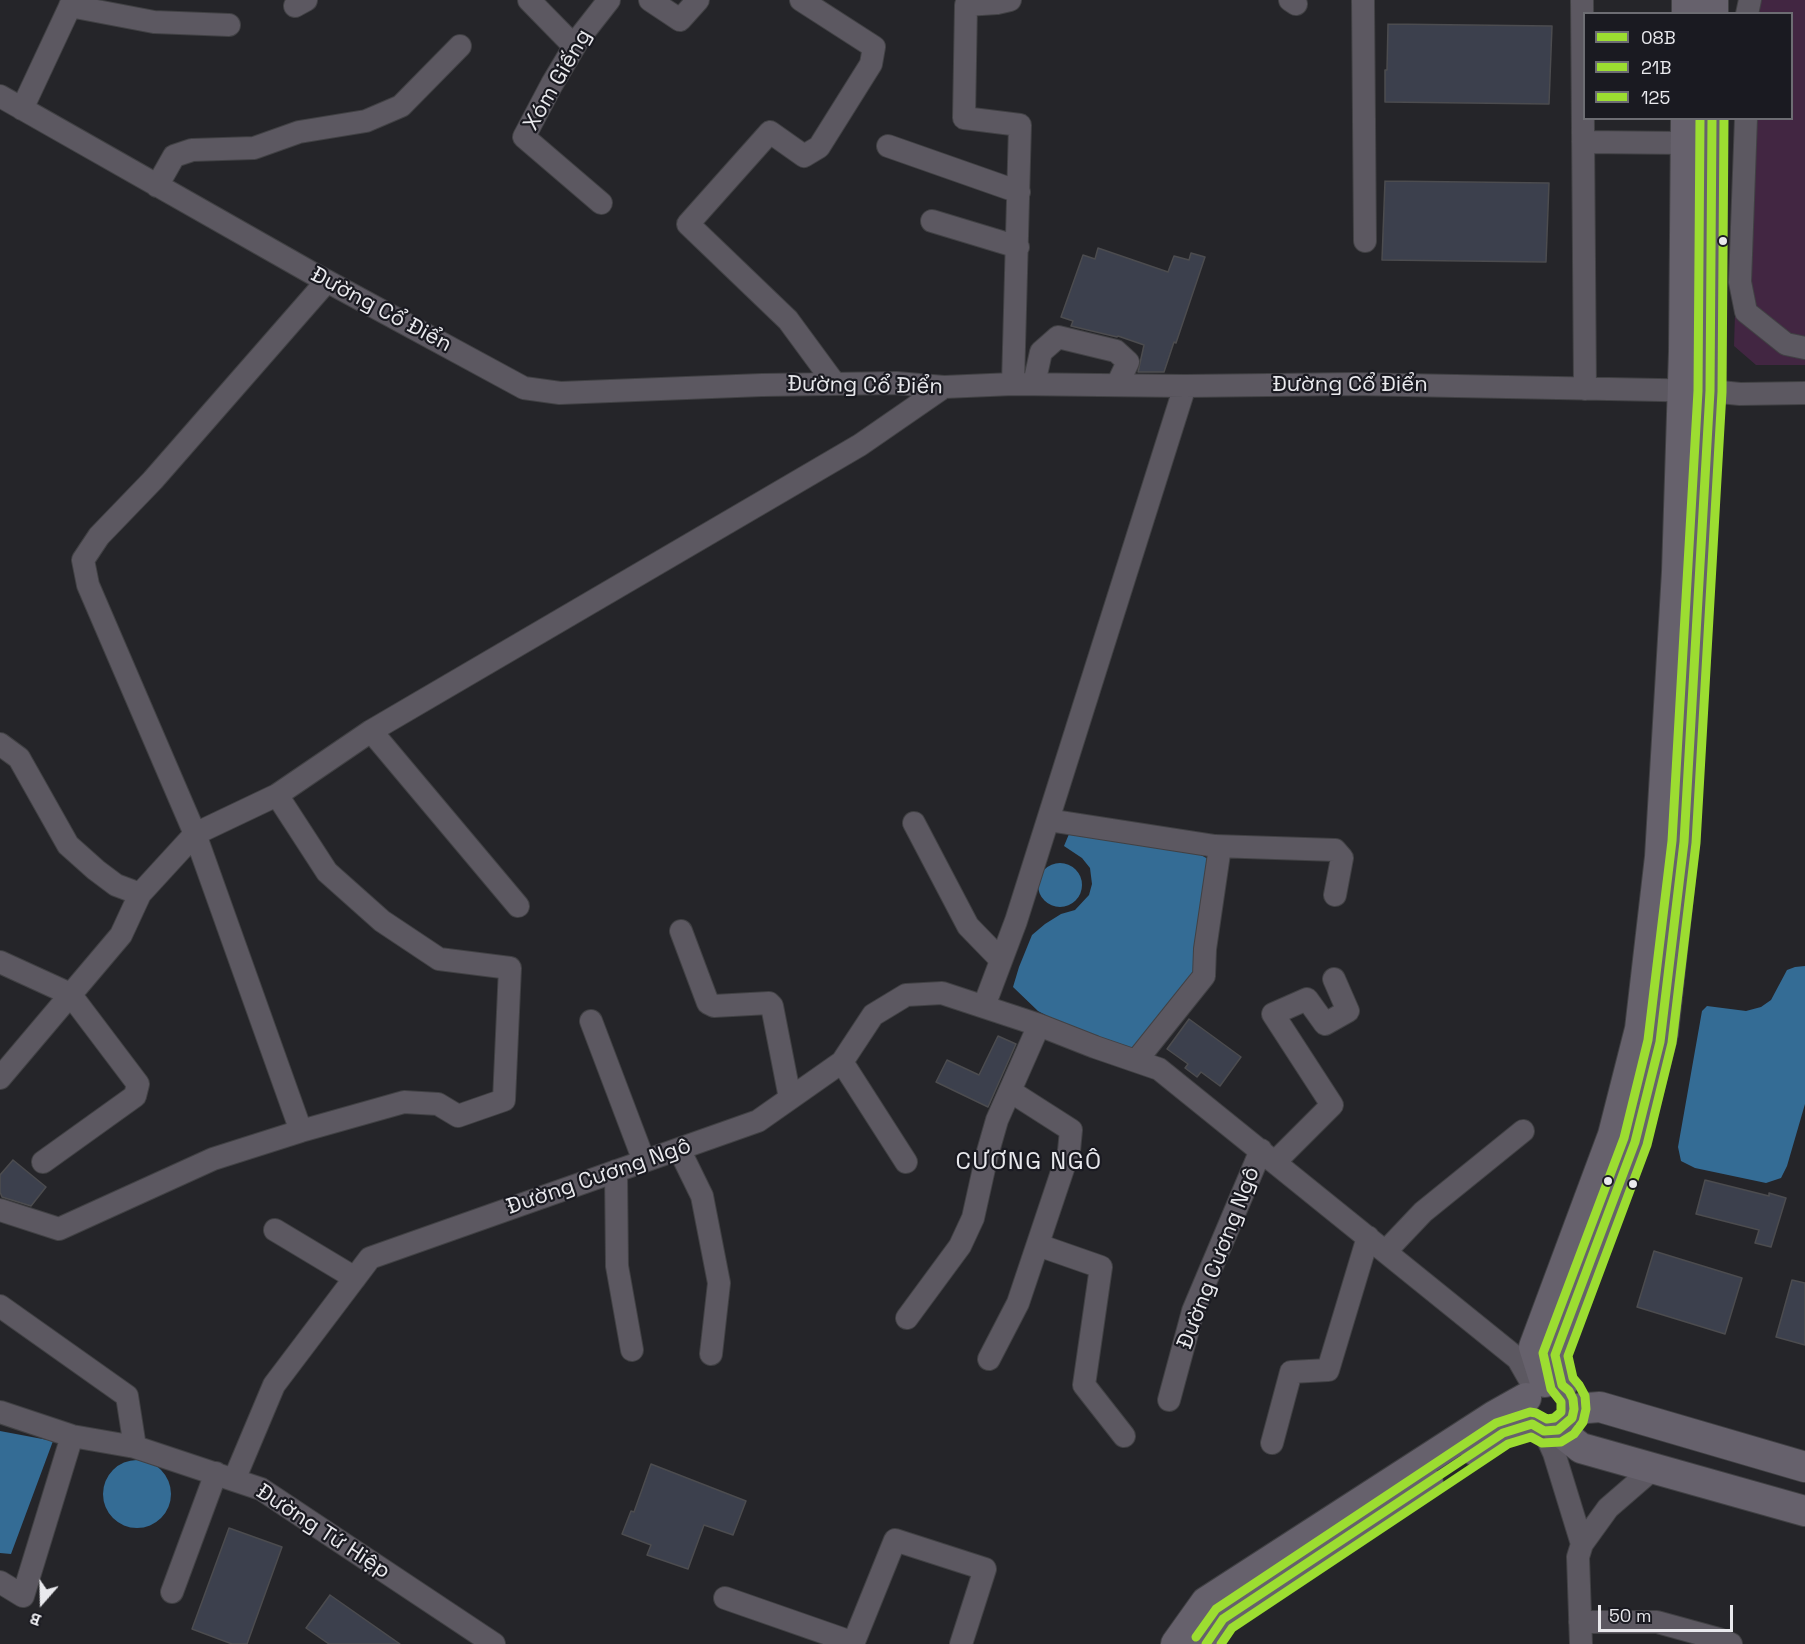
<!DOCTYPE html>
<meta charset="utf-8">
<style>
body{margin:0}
#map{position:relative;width:1805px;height:1644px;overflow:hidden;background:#252529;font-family:"Space Grotesk",sans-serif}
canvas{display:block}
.legend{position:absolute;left:1583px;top:12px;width:210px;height:108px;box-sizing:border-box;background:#1a1a21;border:2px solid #6d6d73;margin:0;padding:8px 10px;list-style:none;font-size:18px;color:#e9e9ed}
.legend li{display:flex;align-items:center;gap:12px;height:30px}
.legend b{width:30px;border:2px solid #6d6d73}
.north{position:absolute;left:12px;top:1572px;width:60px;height:60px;-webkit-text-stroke:4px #1a1a21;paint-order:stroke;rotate:200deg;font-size:16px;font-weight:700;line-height:24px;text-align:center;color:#e9e9ed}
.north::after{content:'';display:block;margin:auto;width:21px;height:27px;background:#e9e9ed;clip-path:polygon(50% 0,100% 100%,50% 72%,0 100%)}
.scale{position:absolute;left:1598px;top:1605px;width:135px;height:27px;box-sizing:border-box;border:3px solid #e9e9ed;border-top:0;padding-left:8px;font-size:18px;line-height:21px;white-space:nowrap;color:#e9e9ed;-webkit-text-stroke:4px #1a1a21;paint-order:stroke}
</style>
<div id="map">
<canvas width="1805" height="1644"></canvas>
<ul class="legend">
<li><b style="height:8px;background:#9cdd31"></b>08B</li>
<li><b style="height:8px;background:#9cdd31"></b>21B</li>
<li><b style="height:8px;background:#9cdd31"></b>125</li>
</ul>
<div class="north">B</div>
<div class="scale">50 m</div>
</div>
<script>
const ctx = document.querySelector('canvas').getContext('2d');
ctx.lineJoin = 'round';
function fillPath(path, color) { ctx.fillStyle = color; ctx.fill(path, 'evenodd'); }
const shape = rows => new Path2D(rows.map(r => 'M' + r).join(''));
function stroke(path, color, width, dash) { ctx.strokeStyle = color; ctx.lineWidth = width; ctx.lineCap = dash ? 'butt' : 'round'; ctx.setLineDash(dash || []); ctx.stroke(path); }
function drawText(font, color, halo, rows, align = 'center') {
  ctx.font = font + ' "Space Grotesk",sans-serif'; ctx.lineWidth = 4.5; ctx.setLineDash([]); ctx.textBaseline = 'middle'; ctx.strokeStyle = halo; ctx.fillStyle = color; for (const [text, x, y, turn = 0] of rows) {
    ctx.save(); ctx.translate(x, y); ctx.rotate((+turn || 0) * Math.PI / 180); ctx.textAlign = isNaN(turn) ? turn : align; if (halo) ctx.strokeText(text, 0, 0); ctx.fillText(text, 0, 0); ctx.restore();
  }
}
fillPath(shape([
 [1744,0,1805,0,1805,365,1756,365,1734,346,1741,119,1792,118,1792,14,1744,13]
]), '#422642');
fillPath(shape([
 [1069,834,1194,851,1208,859,1194,983,1134,1049,1072,1029,1038,1011,1013,987,1019,967,1032,935,1045,924,1061,914,1075,910,1089,895,1092,884,1090,868,1082,858,1064,846],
 '1038 885a22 22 0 1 1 44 0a22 22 0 1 1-44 0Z',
 [1805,966,1805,1104,1787,1166,1781,1178,1766,1183,1695,1168,1681,1161,1678,1147,1702,1011,1707,1006,1746,1011,1761,1007,1771,1000,1787,970,1795,967],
 [0,1431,53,1441,11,1554,0,1553],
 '103 1494a34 34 0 1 1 68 0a34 34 0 1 1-68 0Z'
]), '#346c95');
const building = shape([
 [1388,24,1552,26,1549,104,1385,102,1385,70,1387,70,1388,24],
 [1385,181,1549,183,1546,262,1382,260,1385,181],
 [1098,248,1168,272,1174,256,1189,260,1191,253,1205,257,1176,343,1174,342,1164,372,1138,372,1144,345,1118,336,1117,337,1071,326,1073,321,1061,317,1083,255,1095,259,1098,248],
 [1189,1019,1241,1057,1220,1086,1201,1072,1197,1077,1185,1068,1188,1064,1167,1049,1189,1019],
 [998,1036,1016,1044,988,1107,936,1082,947,1060,979,1075,998,1036],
 [13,1160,46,1187,31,1206,2,1197,0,1192,0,1175,13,1160],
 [1705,1180,1769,1196,1769,1193,1786,1198,1771,1247,1755,1243,1759,1230,1696,1214,1705,1180],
 [1654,1251,1742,1278,1725,1334,1637,1307,1654,1251],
 [1792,1280,1805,1283,1805,1345,1776,1337,1792,1280],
 [651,1464,746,1501,733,1535,704,1525,688,1569,647,1555,651,1545,622,1534,631,1511,634,1512,651,1464],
 [229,1528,282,1547,247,1644,232,1644,192,1629,229,1528],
 [330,1595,400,1644,329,1644,306,1628,330,1595]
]);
fillPath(building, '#3c404d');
stroke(building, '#4c4c4f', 1.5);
const minor = shape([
 [529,0,574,46],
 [650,0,680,20,698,0],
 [801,0,874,47,871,64,819,147,804,156,770,132,688,224,788,320,835,384],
 [1010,0,997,3,966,5,964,118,1020,125,1013,384],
 [1290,0,1296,4],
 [1363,0,1365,241],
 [1582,0,1585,389],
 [70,6,154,22,229,25],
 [295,6,306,0],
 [1747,14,1750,0],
 [0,96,310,272,524,388,560,393,762,385,896,383,944,387,1013,384,1185,386,1354,384,1710,391,1740,394,1805,393],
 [22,109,73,0],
 [1746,118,1740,282,1746,312,1786,344,1805,348],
 [1583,142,1686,143],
 [888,146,1019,192],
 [157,186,174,156,192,150,254,148,299,132,366,121,401,106,460,46],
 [601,203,524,137,552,84,580,37,609,0],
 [932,221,1018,247],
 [1034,384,1041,352,1058,337,1116,351,1128,362,1117,385],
 [371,731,518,906],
 [0,744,19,758,68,845,96,870,116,885,140,894],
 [1048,820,1215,846,1335,850,1342,858,1335,895],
 [914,823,968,926,1001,960],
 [681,931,708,1003,714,1006,769,1003,772,1006,790,1098],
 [0,962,70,994,138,1084,135,1096,43,1162],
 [984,1006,1016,921,1185,386],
 [591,1021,644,1161],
 [1136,1061,1204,976,1205,949,1220,847],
 [842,1062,906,1162],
 [0,1078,121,935,140,894,195,834,277,795,371,731,860,445,944,387],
 [301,1131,195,834,88,585,83,560,99,536,153,480,327,281],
 [679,1149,702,1196,719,1283,711,1354],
 [1275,1162,1332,1105,1273,1014,1307,999,1325,1024,1348,1011,1334,979],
 [616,1171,617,1266,632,1350],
 [0,1210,59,1229,213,1159,301,1131,404,1102,438,1104,458,1116,504,1100,510,968,439,959,382,921,327,872,277,795],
 [275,1230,355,1278],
 [1038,1245,1101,1267,1084,1385,1124,1436],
 [1386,1251,1423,1212,1523,1131],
 [0,1306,127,1396,135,1447],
 [907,1318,960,1246,973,1218,987,1155,997,1120,1039,1025],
 [989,1359,1018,1303,1069,1151,1071,1130,1010,1091],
 [1169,1400,1193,1311,1261,1150],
 [0,1412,72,1436,135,1447,261,1489,494,1644],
 [1544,1431,1554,1453,1582,1544],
 [1272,1443,1291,1372,1328,1370,1368,1237],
 [234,1480,274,1385,370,1258,758,1121,842,1062,873,1015,906,995,942,993,1039,1025,1095,1047,1159,1069,1518,1359,1534,1387],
 [0,1582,23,1596,72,1436],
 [172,1592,216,1473],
 [725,1598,854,1643],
 [1580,1622,1657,1622,1719,1639,1731,1644],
 [853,1644,895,1540,985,1569,961,1644],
 [1581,1644,1578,1557,1582,1544,1608,1508,1653,1469]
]);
const major = shape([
 [1687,14,1687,0],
 [1713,14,1713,0],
 [1545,1382,1534,1347,1613,1135,1640,1029,1660,857,1677,572,1684,351,1686,118],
 [1562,1385,1555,1355,1635,1142,1663,1033,1684,842,1710,391,1712,118],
 [1574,1409,1600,1407,1805,1467],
 [1558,1430,1581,1448,1805,1511],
 [1476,1451,1503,1433,1532,1424],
 [1176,1644,1206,1602,1494,1416,1526,1398],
 [1206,1644,1223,1619,1428,1483]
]);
stroke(minor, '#414144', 24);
stroke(major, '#414144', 32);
stroke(minor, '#5c5861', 22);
stroke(major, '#66616c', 30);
stroke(shape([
 [1206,1644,1223,1619,1503,1433,1532,1424,1544,1431,1558,1430,1572,1418,1574,1409,1573,1399,1569,1391,1562,1385,1555,1355,1635,1142,1660,1042,1684,842,1710,391,1712,118]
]), '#9cdd31', 9);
stroke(shape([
 [1221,1644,1232,1628,1508,1444,1531,1437,1542,1443,1561,1442,1574,1434,1583,1422,1586,1409,1585,1396,1579,1385,1573,1378,1568,1356,1647,1145,1672,1043,1696,843,1722,392,1724,118]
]), '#9cdd31', 9);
stroke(shape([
 [1196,1637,1216,1609,1496,1423,1530,1412,1536,1413,1547,1419,1554,1418,1561,1412,1561,1402,1551,1389,1543,1353,1624,1138,1648,1040,1672,841,1698,391,1700,118]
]), '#9cdd31', 9);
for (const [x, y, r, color] of [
 [1723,241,5,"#e9e9ed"],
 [1608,1181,5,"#e9e9ed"],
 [1633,1184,5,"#e9e9ed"]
]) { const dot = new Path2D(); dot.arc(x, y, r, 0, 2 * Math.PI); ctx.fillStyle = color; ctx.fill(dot); stroke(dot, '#1a1a21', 2); }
drawText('22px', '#e9e9ed', '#1a1a21', [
 ["Xóm Giếng",558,80,-60],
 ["Đường Cổ Điển",381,310,28],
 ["Đường Cổ Điển",1350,385],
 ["Đường Cổ Điển",865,386,1],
 ["Đường Cương Ngô",599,1177,-19],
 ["Đường Cương Ngô",1219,1258,-69],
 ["Đường Tứ Hiệp",323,1532,33]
]);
ctx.letterSpacing = '1.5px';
drawText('24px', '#e9e9ed', '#1a1a21', [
 ["CƯƠNG NGÔ",1029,1162]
]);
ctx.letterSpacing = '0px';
</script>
